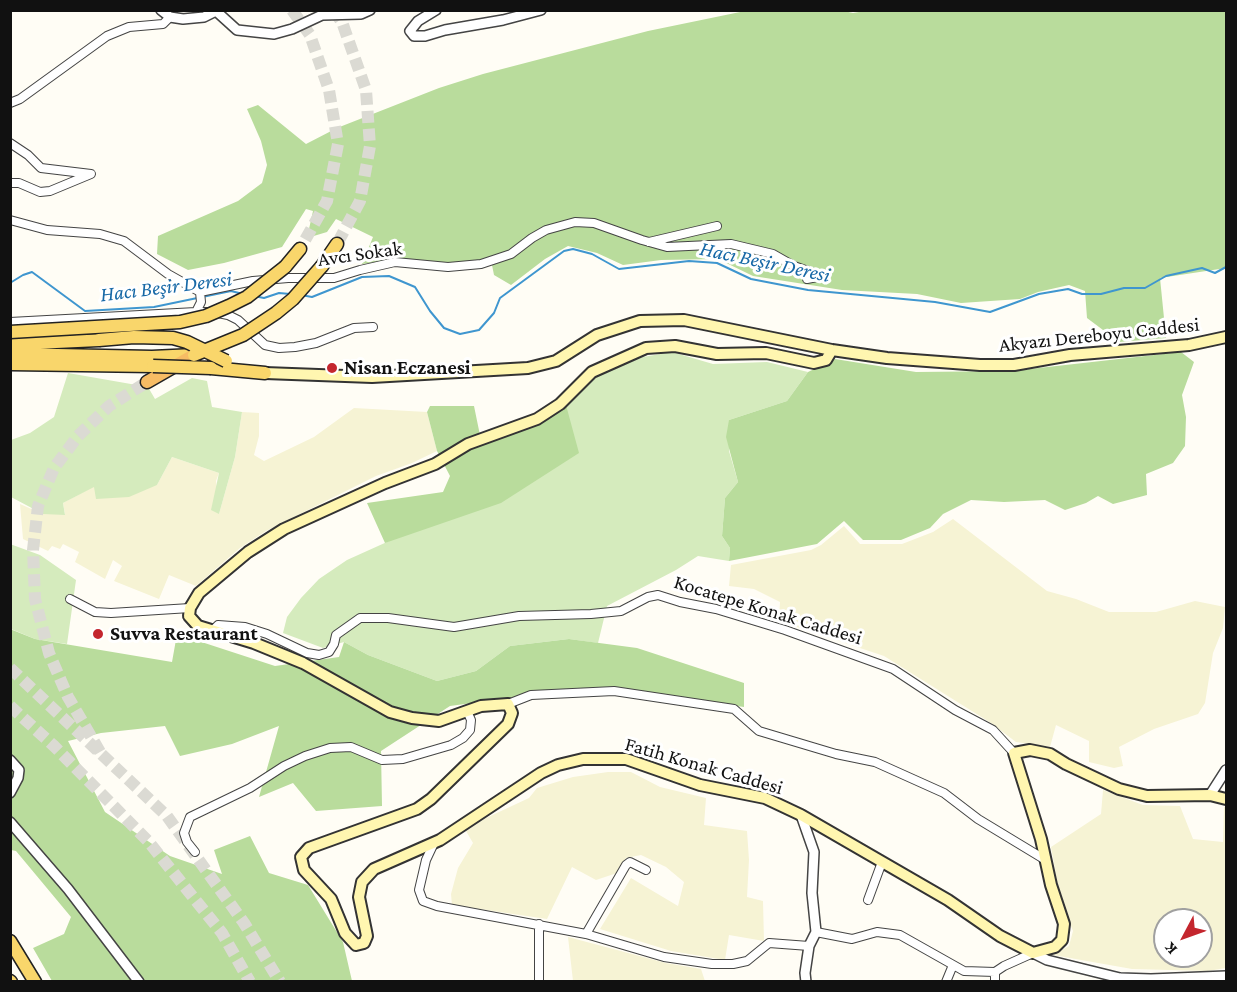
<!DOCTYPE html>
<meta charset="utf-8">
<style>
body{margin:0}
#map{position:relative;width:1237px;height:992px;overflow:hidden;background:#fffdf5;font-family:"Crimson Pro",serif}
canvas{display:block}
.frame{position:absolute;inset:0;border:12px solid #111;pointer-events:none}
.north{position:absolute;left:1153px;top:908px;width:60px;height:60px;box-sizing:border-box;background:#fff;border:2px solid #a0a0a0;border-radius:50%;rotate:229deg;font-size:16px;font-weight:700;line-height:24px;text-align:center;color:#111}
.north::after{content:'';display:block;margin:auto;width:21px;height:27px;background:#c4262e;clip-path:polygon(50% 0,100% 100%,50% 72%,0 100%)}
</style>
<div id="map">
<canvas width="1237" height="992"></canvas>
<div class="frame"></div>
<div class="north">K</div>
</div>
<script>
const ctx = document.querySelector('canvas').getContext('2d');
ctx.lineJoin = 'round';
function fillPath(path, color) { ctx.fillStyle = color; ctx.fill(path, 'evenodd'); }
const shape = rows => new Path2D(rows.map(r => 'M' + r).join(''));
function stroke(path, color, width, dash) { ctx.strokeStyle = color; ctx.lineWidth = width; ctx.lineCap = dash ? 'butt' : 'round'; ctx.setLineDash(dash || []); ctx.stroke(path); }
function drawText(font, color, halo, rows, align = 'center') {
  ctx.font = font + ' "Crimson Pro",serif'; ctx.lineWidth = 6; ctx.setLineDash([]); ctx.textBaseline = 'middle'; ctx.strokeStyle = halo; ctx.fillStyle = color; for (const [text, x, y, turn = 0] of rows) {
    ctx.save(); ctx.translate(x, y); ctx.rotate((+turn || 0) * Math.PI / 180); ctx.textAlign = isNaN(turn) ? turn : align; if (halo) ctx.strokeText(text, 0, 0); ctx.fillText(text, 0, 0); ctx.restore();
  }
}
fillPath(shape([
 [354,408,427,412,437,451,412,463,376,476,266,531,240,548,196,586,169,575,159,599,114,581,122,566,113,560,105,579,75,562,79,552,63,544,60,549,52,546,48,551,23,539,20,504,43,514,65,514,63,503,94,486,157,485,172,457,219,473,216,481,219,514,235,457,242,412,259,413,259,436,254,455,264,461,314,437],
 [953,519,1047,591,1076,599,1109,612,1156,612,1195,601,1225,607,1223,628,1213,653,1205,703,1198,714,1154,729,1119,747,1123,766,1114,768,1089,762,1089,741,1056,725,1050,747,1016,742,991,723,884,656,779,621,780,602,754,589,729,586,731,565,811,550,821,545,844,526,860,544,902,544,933,532],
 [608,772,631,772,660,787,706,798,704,825,747,831,749,860,747,897,763,901,764,941,729,935,725,960,671,951,600,929,631,878,678,906,684,882,666,867,641,855,626,858,617,873,596,880,572,867,547,919,452,905,451,894,458,868,473,843,466,831,484,819,529,798,537,788,573,777],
 [1103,790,1143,805,1180,806,1193,839,1223,842,1224,807,1226,807,1226,968,1208,971,1132,969,1053,955,1069,946,1073,931,1060,898,1051,847,1101,814],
 [1165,920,1201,920,1201,956,1165,956],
 [568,937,666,963,701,969,705,981,573,981]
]), '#f6f3d4');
fillPath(shape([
 [672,352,713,364,767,362,808,372,787,401,729,420,729,451,738,482,725,498,722,536,730,548,729,561,698,556,676,570,607,606,598,643,569,639,510,646,476,671,437,681,368,655,344,642,323,648,283,633,287,617,301,598,319,579,347,560,398,537,566,405,600,374,643,357],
 [68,373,148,387,155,399,192,378,207,381,212,407,242,412,235,457,219,514,211,510,219,473,172,457,157,485,129,497,96,499,94,487,63,503,65,515,43,514,11,497,11,440,30,433,54,417],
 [10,544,40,555,76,580,67,644,35,639,11,629]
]), '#d5ebbd');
fillPath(shape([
 [839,10,853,13,871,10,1226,11,1226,268,1160,278,1166,338,1119,342,1087,318,1085,291,1069,285,1038,292,1020,299,961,303,917,294,842,290,753,276,718,259,661,260,623,265,597,253,568,246,545,259,511,285,494,275,492,265,486,261,446,264,394,260,362,264,373,237,336,219,327,232,307,238,313,211,306,209,282,247,224,263,188,270,157,254,158,236,238,201,262,183,267,165,261,141,247,109,258,105,306,144,337,128,439,88,483,74,648,31,745,11],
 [1181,352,1194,362,1182,395,1186,417,1185,446,1173,463,1146,474,1147,495,1113,504,1098,496,1086,503,1065,510,1045,500,1004,502,971,500,943,514,930,528,901,540,863,540,844,521,817,544,729,561,730,548,722,536,725,498,738,482,726,437,729,420,787,401,808,372,835,359,916,372,1012,371],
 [566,405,579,453,501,503,385,543,367,503,443,492,450,476,437,451,427,412,430,406,474,406,482,445,538,425],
 [10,629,35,639,172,662,177,634,275,666,339,657,344,642,368,655,437,681,476,671,510,646,569,639,637,648,744,683,744,707,652,694,531,695,450,706,381,751,382,806,316,811,293,783,259,797,279,726,232,744,180,756,165,726,101,733,68,741,105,812,170,856,222,874,214,850,250,836,269,873,308,885,343,942,352,981,52,981,33,948,64,934,71,917,16,851,11,850]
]), '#b9dc9c');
stroke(shape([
 [10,283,23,275,32,272,85,311,154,307,231,291,243,294],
 [301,295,312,297,362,277,389,276,415,287,430,311,444,328,460,334,479,330,494,313,500,298,564,251,573,249,592,254,619,269,689,261,717,263,751,279,808,290,935,302,990,312,1039,294,1068,289,1082,294,1101,294,1124,288,1145,288,1166,276,1202,268,1215,273,1226,267],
 [254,296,264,298,279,293,290,294]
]), '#3f96cf', 2);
stroke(shape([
 [292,10,310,35,329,90,338,144,327,201,300,249],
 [333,10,342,22,366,90,370,146,360,201,337,244]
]), '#dbdad3', 12, [12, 6]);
stroke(shape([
 [10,668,167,816,244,923,280,982],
 [10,706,54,746,148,841,222,933,250,982],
 [100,752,68,697,49,653,35,599,33,550,38,506,54,468,78,436,109,406,147,382]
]), '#dbdad3', 12, [12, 6]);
const minor = shape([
 [10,103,20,99,107,36,129,27,163,24,170,17],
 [10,143,28,155,41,168,91,174,50,191,40,192,19,183,10,183],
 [10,220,47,230,100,234,124,241,168,274,200,292,253,281,288,278,334,278,360,270,395,262,448,267,481,264,511,254,532,238,546,230,575,222,594,223,642,240,667,247,731,244,773,254,794,266,822,276,807,279],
 [649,242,717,226],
 [200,292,201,302,196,312,206,312],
 [218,313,228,315,238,320,265,345,279,348,295,347,316,343,354,328,373,327],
 [10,322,196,312],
 [70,599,95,612,111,613,190,608],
 [213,630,218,625,245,627,267,634,307,653,319,655,329,652,334,644,336,635,360,618,388,618,454,627,519,616,591,614,621,611,648,597,658,595,680,602,716,609,785,630,893,669,955,710,993,730,1014,753],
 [508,704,531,695,614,691,734,709,759,731,836,754,875,762,944,793,978,819,1044,859],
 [434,843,426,860,419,890,423,901,437,906,586,934,664,957,712,964,733,964,747,961,769,943,809,946],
 [195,852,187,842,184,833,190,817,250,788,284,766,305,756,330,748,351,747,382,760,403,759,451,745,463,738,470,730,471,720,467,711],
 [868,900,882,862],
 [816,932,852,939,877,932,900,935,964,971,995,972],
 [586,934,626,865,630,862,646,870],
 [539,982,539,924],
 [946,982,953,965],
 [995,982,995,972,1004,966,1033,953]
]);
const tertiary = shape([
 [161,10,170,17,183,19,204,17,216,11,237,30,274,34,292,29,322,15,361,14,370,10],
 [436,10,418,21,410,31,414,36,425,36,445,30,503,20,541,10],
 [10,760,19,770,18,778,10,793],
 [1210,795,1226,770],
 [801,815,814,852,812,893,816,932,809,946,805,973,806,982],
 [10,822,68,889,139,982],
 [1033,953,1047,960,1120,978,1151,979,1226,976]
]);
const secondary = shape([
 [832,350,826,360,814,363,766,353,717,354,675,346,646,348,592,372,560,404,537,419,468,444,435,464,385,483,284,529,248,552,199,593,190,608,189,616,198,626,254,643,303,663,390,712,412,718,439,721,481,706,508,704,512,713,508,724,431,799,417,809,309,848,301,857,304,870,331,899,345,933,356,945,364,943,367,936,359,897,362,882,374,869,440,840,541,773,558,765,583,759,626,759,700,785,765,798,801,815,948,900,1000,936,1033,953,1055,947,1062,940,1064,924,1051,885,1041,839,1014,753,1030,750,1050,754,1066,764,1119,789,1147,796,1210,795,1226,799],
 [265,373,372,377,528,368,556,361,597,335,640,321,684,320,832,350,887,358,980,365,1014,365,1070,355,1189,345,1226,337]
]);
const primary = shape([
 [322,266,337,244],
 [285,267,300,249],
 [13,344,99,340],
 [10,354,152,357,194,355],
 [10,364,153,366],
 [211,368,265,373],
 [10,941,35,982],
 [10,981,11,982]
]);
const trunk = shape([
 [147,382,194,355]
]);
stroke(minor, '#444', 10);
stroke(tertiary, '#444', 12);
stroke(secondary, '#333', 14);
stroke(primary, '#222', 15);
stroke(trunk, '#222', 15);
stroke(minor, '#fff', 8);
stroke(tertiary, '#fff', 9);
stroke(secondary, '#fff6b0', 10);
stroke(primary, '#f9d66b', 12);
stroke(trunk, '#f7bc64', 12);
const primaryBridge = shape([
 [10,332,180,322,206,316,229,306,247,297,285,267],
 [99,340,134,337,173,338,187,342,226,361],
 [194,355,243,335,276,313,293,299,322,266],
 [153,366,211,368]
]);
stroke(primaryBridge, '#222', 15, []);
stroke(primaryBridge, '#f9d66b', 12);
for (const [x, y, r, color] of [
 [332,368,6,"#c4262e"],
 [98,634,6,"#c4262e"]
]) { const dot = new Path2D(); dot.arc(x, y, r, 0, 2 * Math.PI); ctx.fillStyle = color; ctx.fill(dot); stroke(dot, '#fff', 2); }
drawText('20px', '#111', '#fff', [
 ["Avcı Sokak",360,254,-8],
 ["Akyazı Dereboyu Caddesi",1099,335,-6],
 ["Kocatepe Konak Caddesi",768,610,17],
 ["Fatih Konak Caddesi",704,766,16]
]);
drawText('bold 20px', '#111', '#fff', [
 ["Nisan Eczanesi",344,368],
 ["Suvva Restaurant",110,634]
], 'left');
drawText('italic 21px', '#1768a6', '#fff', [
 ["Hacı Beşir Deresi",765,262,12],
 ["Hacı Beşir Deresi",166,287,-7]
]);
</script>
